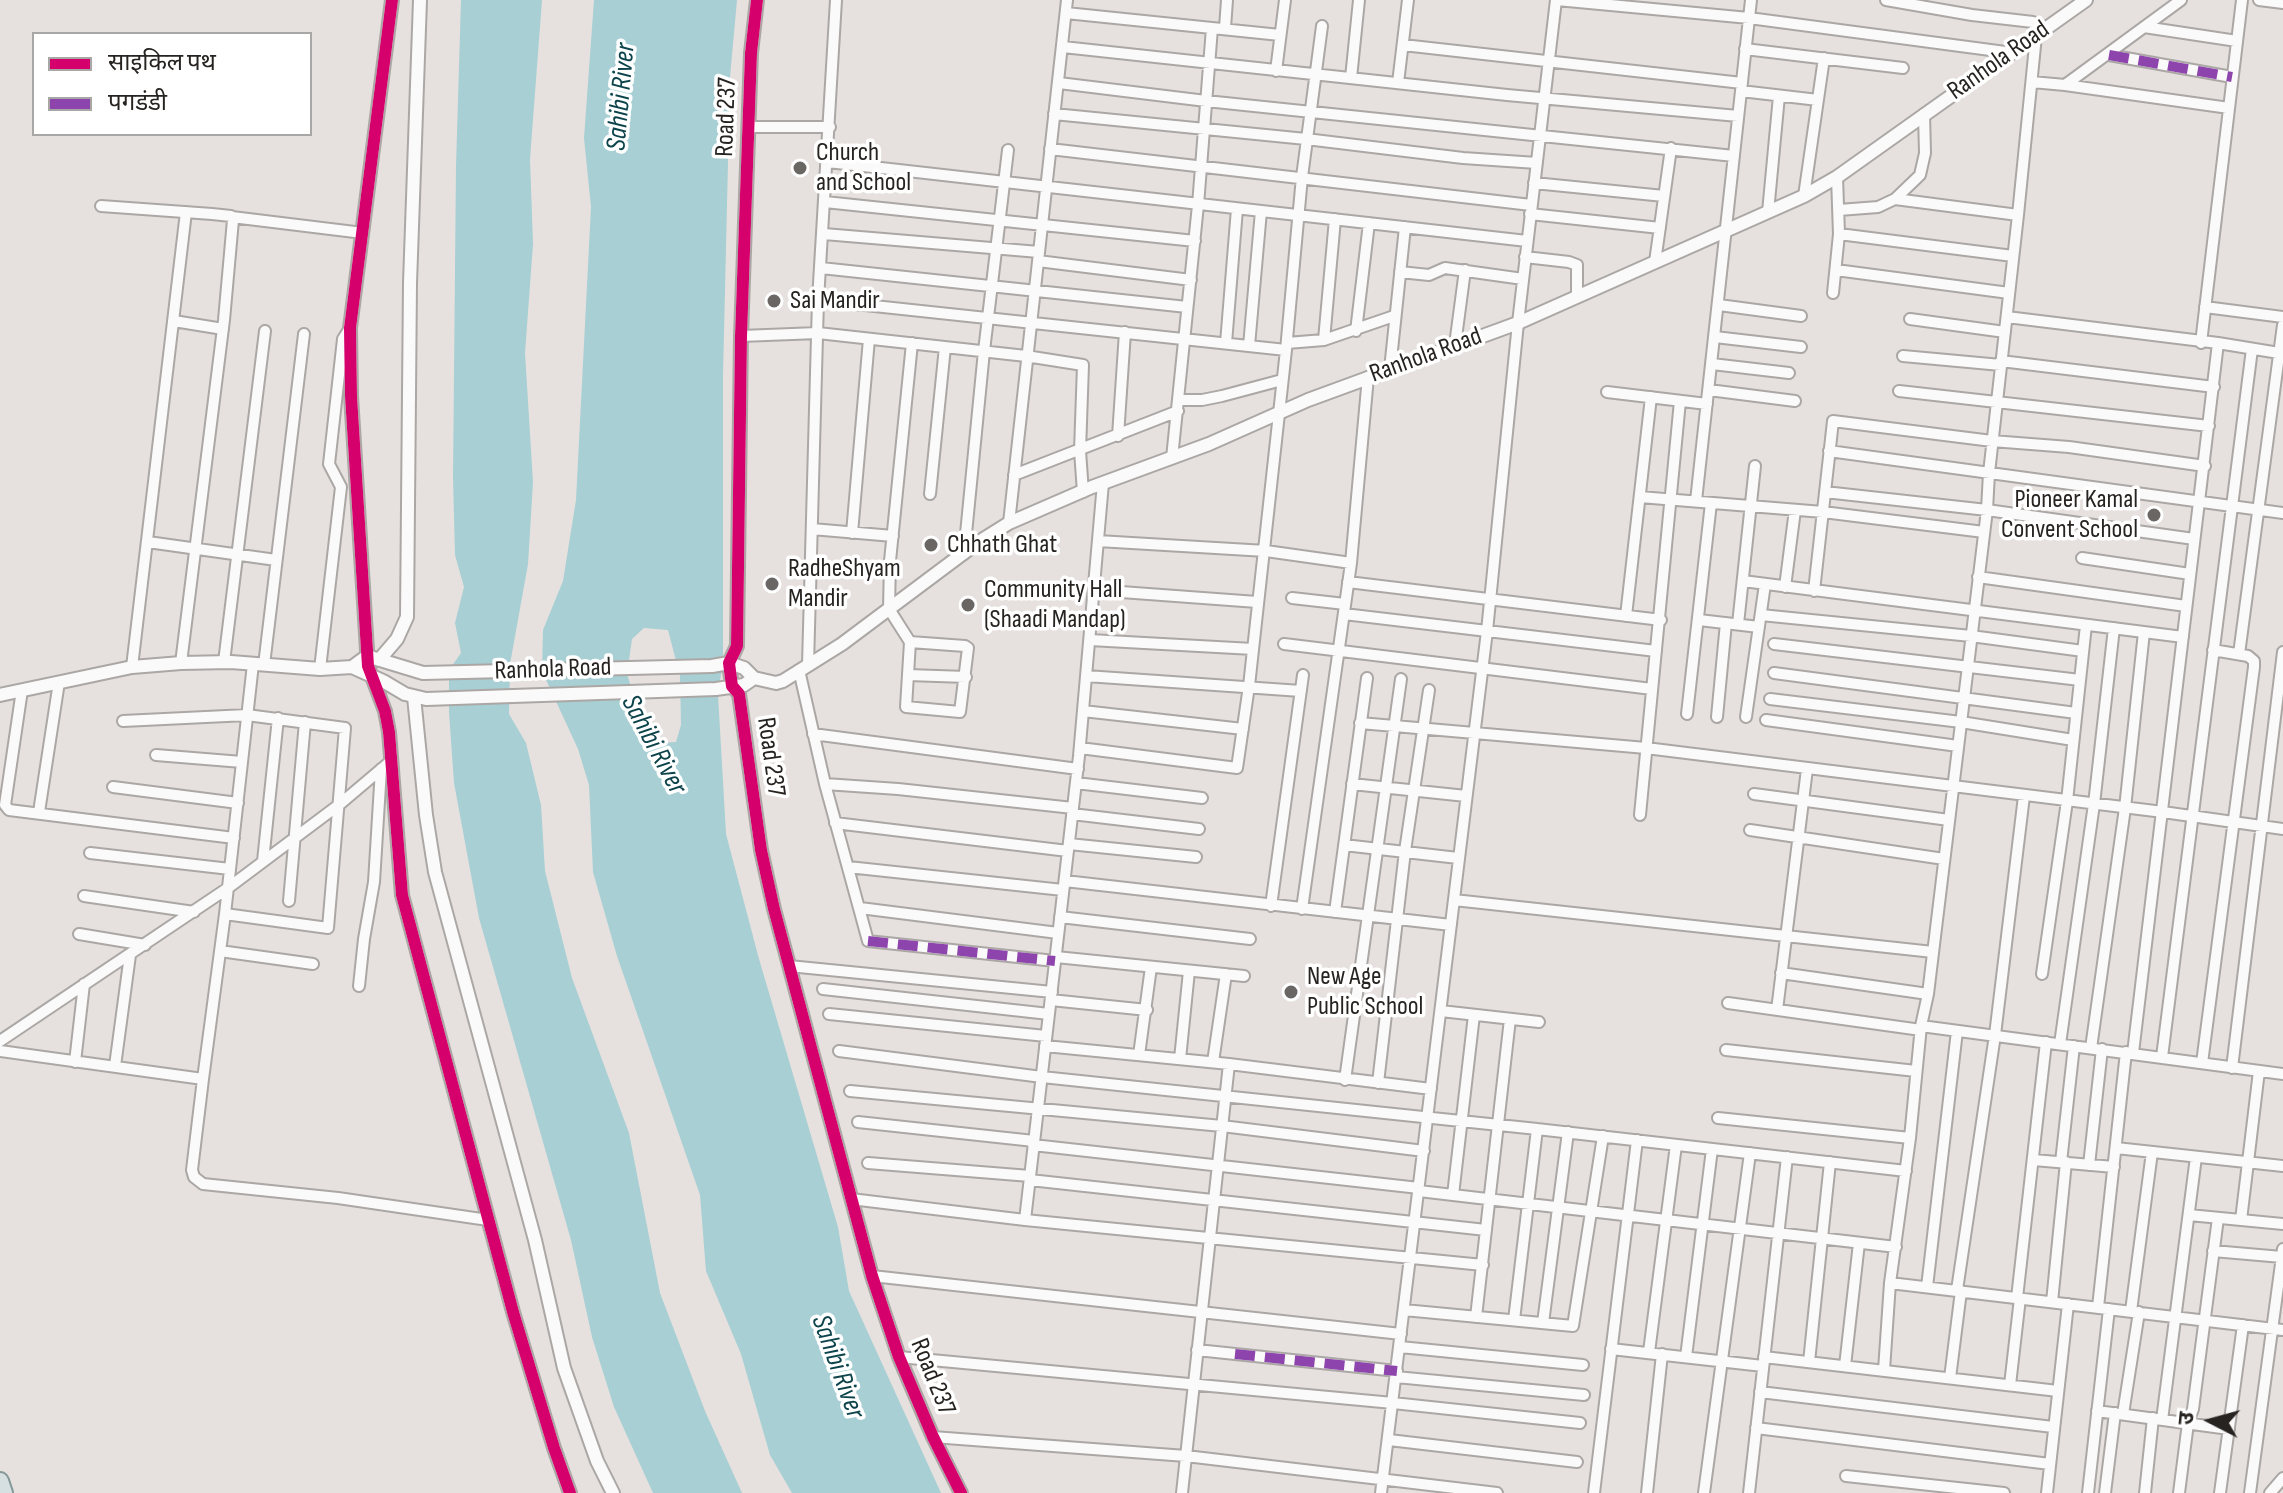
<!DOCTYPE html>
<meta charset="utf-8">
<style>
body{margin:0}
#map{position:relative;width:2283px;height:1493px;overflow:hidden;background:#e6e1de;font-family:"Sofia Sans Condensed","Noto Sans Devanagari",sans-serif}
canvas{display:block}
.legend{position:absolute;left:32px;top:32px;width:280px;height:104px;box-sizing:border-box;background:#fff;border:2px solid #a8a7a6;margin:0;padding:10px 14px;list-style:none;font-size:24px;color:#262321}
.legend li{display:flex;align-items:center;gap:16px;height:40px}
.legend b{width:40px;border:2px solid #a8a7a6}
.north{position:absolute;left:2171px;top:1381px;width:80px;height:80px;-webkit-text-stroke:6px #fff;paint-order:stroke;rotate:276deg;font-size:22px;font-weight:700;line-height:32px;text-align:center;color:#262321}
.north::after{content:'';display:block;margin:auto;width:28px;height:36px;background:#262321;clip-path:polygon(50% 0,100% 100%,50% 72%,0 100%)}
</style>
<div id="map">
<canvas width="2283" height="1493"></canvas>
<ul class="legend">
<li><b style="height:10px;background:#d6006c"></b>साइकिल पथ</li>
<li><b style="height:10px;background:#8e44ad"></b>पगडंडी</li>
</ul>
<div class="north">उ</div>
</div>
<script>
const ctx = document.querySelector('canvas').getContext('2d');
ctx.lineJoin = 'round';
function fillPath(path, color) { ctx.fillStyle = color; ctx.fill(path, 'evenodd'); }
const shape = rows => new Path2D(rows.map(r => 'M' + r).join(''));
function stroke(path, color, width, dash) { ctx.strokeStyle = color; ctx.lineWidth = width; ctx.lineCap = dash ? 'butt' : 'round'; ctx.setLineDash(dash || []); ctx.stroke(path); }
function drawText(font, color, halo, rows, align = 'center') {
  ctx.font = font + ' "Sofia Sans Condensed",sans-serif'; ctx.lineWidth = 7; ctx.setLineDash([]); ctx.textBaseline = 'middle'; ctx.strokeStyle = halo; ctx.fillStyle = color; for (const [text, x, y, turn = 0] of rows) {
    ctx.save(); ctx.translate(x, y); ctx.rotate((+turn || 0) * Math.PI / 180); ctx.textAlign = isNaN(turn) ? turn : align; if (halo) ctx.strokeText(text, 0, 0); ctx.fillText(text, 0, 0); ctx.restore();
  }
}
fillPath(shape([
 [461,0,542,0,530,159,533,244,525,353,533,482,528,564,510,664,509,714,526,743,541,805,545,871,572,978,629,1133,660,1293,705,1411,742,1493,653,1493,614,1407,592,1337,571,1240,479,918,454,783,449,712,449,670,461,653,455,623,464,587,455,555,453,478,456,166],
 [594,0,737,0,730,77,723,375,723,660,718,695,726,834,759,959,838,1227,849,1291,941,1493,792,1493,770,1455,741,1354,706,1271,700,1195,617,956,593,872,589,785,578,749,542,671,543,630,563,581,576,500,591,207,584,138],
 [644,628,668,630,680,676,681,725,676,742,660,743,638,728,635,700,627,674,632,639]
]), '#a7cfd4');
const minor = shape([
 [1557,0,1749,18,2013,53],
 [1886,0,1972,15,2033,22,2040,32],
 [2259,0,2283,3],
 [1066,13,1280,35],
 [2144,27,2237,41],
 [1225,28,1227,0],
 [1403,45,1742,83],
 [1063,47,1507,95,1738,116],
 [1745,49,1903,68],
 [2109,55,2232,77],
 [1276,71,1285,0],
 [1351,78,1359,0],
 [2032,82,2065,85,2181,0],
 [1059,83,1206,101,1734,156],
 [1398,83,1408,0],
 [2065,85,2229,108],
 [1741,91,1818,100],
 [1054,114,1306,139,1463,158,1537,163],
 [749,127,830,127],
 [1050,149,1531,205],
 [828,162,1527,241],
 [1534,183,1664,196],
 [1804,196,1824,58],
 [1895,199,2018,215],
 [825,202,1195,241],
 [101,206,212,214,231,216,233,220,224,320,181,663],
 [1839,210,1878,207,1895,199,1920,175,1925,153,1924,114],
 [1768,212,1779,96],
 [1530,214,1660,228],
 [232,217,363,233],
 [824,234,1039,252],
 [1839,234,2013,256],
 [1525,257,1569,262,1577,265,1577,297],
 [1038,261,1191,280],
 [1655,262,1671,148],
 [821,268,1187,307],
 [1836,270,2009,293],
 [1400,272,1429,275,1445,268,1523,279],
 [1833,293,1839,234,1837,177],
 [818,300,1286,350],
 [1719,305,1801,316],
 [2205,307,2283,317],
 [2007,317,2218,343,2133,1053],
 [1910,319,2005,332],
 [174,321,223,329],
 [1356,331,1369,223],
 [741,336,818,333,1026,356,1083,365,1080,451,1083,492],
 [1715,337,1801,347],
 [1324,340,1335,219],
 [1226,343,1237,209],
 [1287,343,1324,340,1394,316],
 [2201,343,2242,0],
 [2218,343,2279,353],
 [1455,345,1465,270],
 [1249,346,1261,211],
 [1903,356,2001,365],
 [2001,361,2214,387],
 [1712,364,1789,373],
 [1390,369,1405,227],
 [1709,390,1795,401],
 [1899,391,2209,426],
 [1607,392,1707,404],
 [1178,400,1202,400,1222,396,1282,380],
 [1118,436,1125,332],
 [1829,451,2283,513],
 [1172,458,1198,205,1212,28],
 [1014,475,1178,411],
 [1825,492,1987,510,2194,539],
 [930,494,945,347],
 [1640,497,1823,512,1984,532],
 [1696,501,1751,0],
 [1009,523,1067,0],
 [812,529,893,536],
 [852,533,869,339],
 [1098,541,1266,551,1351,563],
 [148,542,276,560],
 [964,554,984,351,1008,150],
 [2082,558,2190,574],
 [1978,577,2186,606],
 [1743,581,2183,637],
 [1348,582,1661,620],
 [1785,587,1795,510],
 [1094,590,1257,602],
 [1814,591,1833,421,1992,441,2069,447,2205,466],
 [1292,598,1345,604],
 [1344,614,1656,651],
 [1761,615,1971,636,2083,651],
 [1626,616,1651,397],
 [1699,620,1759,627],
 [1738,624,1755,466],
 [1090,640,1253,649],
 [910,642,965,646,968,648,960,712,906,707,910,642,889,609,890,561,912,343],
 [1284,644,1652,689],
 [1774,644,2080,680],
 [2239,654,2283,325],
 [224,662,265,331],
 [253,664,225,914,203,1079,192,1170,194,1177,203,1184,338,1198,488,1220],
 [264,665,304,334],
 [808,665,818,300,836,0],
 [132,667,186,212],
 [320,669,341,487,329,464,343,339,350,328],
 [799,670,825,784,868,941,1055,961],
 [1774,673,2076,713],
 [908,675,966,677],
 [1086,676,1301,691],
 [22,690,5,805,9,810,234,838],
 [1770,699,1961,722,2073,740],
 [1083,711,1243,729],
 [1687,714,1711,503],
 [1717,717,1726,623],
 [1746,717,1765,584],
 [1766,720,1958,746],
 [123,721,247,715,345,728,328,928,225,914],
 [1360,723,1646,748,2163,812,2283,829],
 [813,734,1078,769],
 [1080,748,1237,768,1249,686,1286,350,1302,177,1322,26],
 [156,755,242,762],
 [1076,783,1202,798],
 [825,784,898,789,1073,808],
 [1352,784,1466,796],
 [113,787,238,803],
 [1754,794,1949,820],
 [39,812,59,682],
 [1072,814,1199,829],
 [1640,815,1680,401],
 [835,823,1068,851],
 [1750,830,1944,859],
 [1069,844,1196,857],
 [1344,845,1458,858],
 [90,853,230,869],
 [263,861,278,718],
 [848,867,1063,890],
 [1065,881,1451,925],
 [84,896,194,912],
 [1454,900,1933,952],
 [289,901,305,722],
 [1271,906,1303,675],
 [860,908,1058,933],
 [1302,909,1351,563,1368,377],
 [1335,912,1367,678],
 [1060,917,1250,939],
 [79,934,145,945],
 [220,951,313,964],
 [1056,957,1244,976],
 [789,966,1052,992],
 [1781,973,1928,994],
 [2042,974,2067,801,2086,625],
 [359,986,364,939,374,882,381,769],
 [823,989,1049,1014],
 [1051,1000,1147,1010],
 [1728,1003,1921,1030],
 [1777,1010,1807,769],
 [1441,1011,1539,1022],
 [829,1014,1046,1036],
 [1921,1026,2283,1074],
 [0,1041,228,888,340,804,392,760],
 [2060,1044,2094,804,2114,628],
 [1045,1046,1229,1064,1431,1089],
 [2091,1048,2125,808,2144,632],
 [1726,1050,1916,1071],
 [0,1051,203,1079],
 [839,1051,1042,1077,1537,1129,1906,1171],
 [1139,1055,1151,967],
 [2162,1057,2252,349],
 [1180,1059,1189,971],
 [75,1062,84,984],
 [1213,1062,1226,974],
 [2202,1063,2254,667,2254,661,2248,656,2213,650],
 [115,1066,130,955],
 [2232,1068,2283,652],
 [1345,1080,1401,679],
 [1378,1083,1405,851,1429,690],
 [850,1091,1222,1126,1424,1151],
 [1718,1118,1910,1138],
 [858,1122,1034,1141],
 [1033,1145,1419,1188],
 [2116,1148,2283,1166],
 [2034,1160,2114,1167],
 [2061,1162,2074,1046],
 [868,1163,1030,1176],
 [2089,1165,2102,1049],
 [1030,1180,1486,1230],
 [1419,1191,1896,1247],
 [1453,1195,1474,1015],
 [851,1199,1025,1220,1079,756,1103,483],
 [2189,1215,2283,1224],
 [1025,1220,1483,1265],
 [2241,1220,2259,1071],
 [2213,1251,2282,1257],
 [872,1276,1401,1334],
 [1890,1283,2283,1330],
 [1927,1287,1957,1031],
 [1957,1290,1995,1035,2024,796],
 [2017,1298,2046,1042],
 [2052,1302,2066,1162],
 [2098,1307,2126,1052],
 [1404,1310,1573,1326,1603,1136],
 [2131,1311,2152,1152],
 [1476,1317,1510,1019],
 [1514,1320,1537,1129],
 [1543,1323,1568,1132],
 [1400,1347,1583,1365],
 [1611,1349,1763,1366],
 [1197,1350,1397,1371],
 [1649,1352,1676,1145],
 [899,1357,1393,1403,1580,1423],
 [1686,1357,1712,1149],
 [1764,1357,2058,1391],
 [1809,1362,1830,1162],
 [1845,1366,1859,1243],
 [1884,1370,1890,1283,1910,1138,1921,1026,1928,994,1987,510,1989,473,2018,215,2036,36],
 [1396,1377,1584,1395],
 [1950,1378,1961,1291],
 [2010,1385,2020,1298],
 [1760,1392,2053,1427],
 [2097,1411,2229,1429],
 [2123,1414,2139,1312],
 [2162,1420,2196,1157],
 [1756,1428,2050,1464],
 [933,1437,1186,1456,1497,1493],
 [1389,1440,1577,1462],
 [1846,1476,2004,1493],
 [1182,1493,1229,1064],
 [1381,1493,1487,631,1518,323,1556,0],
 [1594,1493,1637,1140],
 [1647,1493,1662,1354],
 [1704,1493,1750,1153],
 [1749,1493,1787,1157],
 [2047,1493,2068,1304],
 [2088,1493,2109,1309],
 [2105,1493,2115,1413],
 [2145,1493,2153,1418],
 [2179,1493,2188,1423,2193,1409,2218,1218],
 [2220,1493,2243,1325],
 [2250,1493,2283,1249],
 [2270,1493,2283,1478]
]);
const tertiary = shape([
 [392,0,350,328,351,396,368,666,385,711,389,732,402,895,513,1312,554,1448,570,1493],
 [757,0,751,53,741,336,737,646,729,663,732,686,739,694,761,850,774,909,872,1276,899,1357,933,1437,961,1493],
 [367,656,423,673,712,666,729,663,744,668,754,678,744,685,716,689,426,699,405,694,383,681,352,667,367,656],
 [379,660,397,639,407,617,410,283,420,0],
 [754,678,776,683,783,681,842,644,977,543,1009,523,1092,487,1209,444,1308,400,1518,323,1804,196,1837,177,2086,0],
 [0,695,132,667,181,663,231,662,320,669,352,667],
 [414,697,426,815,435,872,535,1240,564,1368,597,1461,613,1493]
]);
const primary = shape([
 [0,1481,4,1493]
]);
stroke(minor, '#aba7a5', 14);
stroke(tertiary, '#aba7a5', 16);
stroke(primary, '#879899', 20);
stroke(minor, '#fbfafa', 10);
stroke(tertiary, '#fbfafa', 12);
stroke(primary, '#d6e0e1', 16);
stroke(shape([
 [2109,55,2232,77],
 [868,941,1055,961],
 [1235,1354,1397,1371]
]), '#8e44ad', 10, [20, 10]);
stroke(shape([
 [392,0,350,328,351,396,368,666,385,711,389,732,402,895,513,1312,554,1448,570,1493],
 [757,0,751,53,741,336,737,646,729,663,732,686,739,694,761,850,774,909,872,1276,899,1357,933,1437,961,1493]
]), '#d6006c', 12);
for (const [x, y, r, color] of [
 [800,168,8,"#696663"],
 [774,301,8,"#696663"],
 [2154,515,8,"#696663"],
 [931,545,8,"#696663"],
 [772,584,8,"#696663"],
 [968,605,8,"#696663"],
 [1291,992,8,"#696663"]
]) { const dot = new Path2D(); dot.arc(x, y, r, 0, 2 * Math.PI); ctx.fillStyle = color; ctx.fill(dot); stroke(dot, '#fff', 3); }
drawText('26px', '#262321', '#fff', [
 ["Ranhola Road",1999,61,-35],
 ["Road 237",727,117,-88],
 ["Ranhola Road",1426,356,-20],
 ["Ranhola Road",553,670,-2],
 ["Road 237",770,757,82],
 ["Road 237",932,1377,68]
]);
drawText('26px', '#262321', '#fff', [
 ["Church",816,153],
 ["and School",816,183],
 ["Sai Mandir",790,301],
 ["Pioneer Kamal",2138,500,"right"],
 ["Convent School",2138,530,"right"],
 ["Chhath Ghat",947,545],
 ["RadheShyam",788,569],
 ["Mandir",788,599],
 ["Community Hall",984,590],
 ["(Shaadi Mandap)",984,620],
 ["New Age",1307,977],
 ["Public School",1307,1007]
], 'left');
drawText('italic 28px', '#0d444b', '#fff', [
 ["Sahibi River",622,97,-85],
 ["Sahibi River",653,745,62],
 ["Sahibi River",837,1367,70]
]);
</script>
